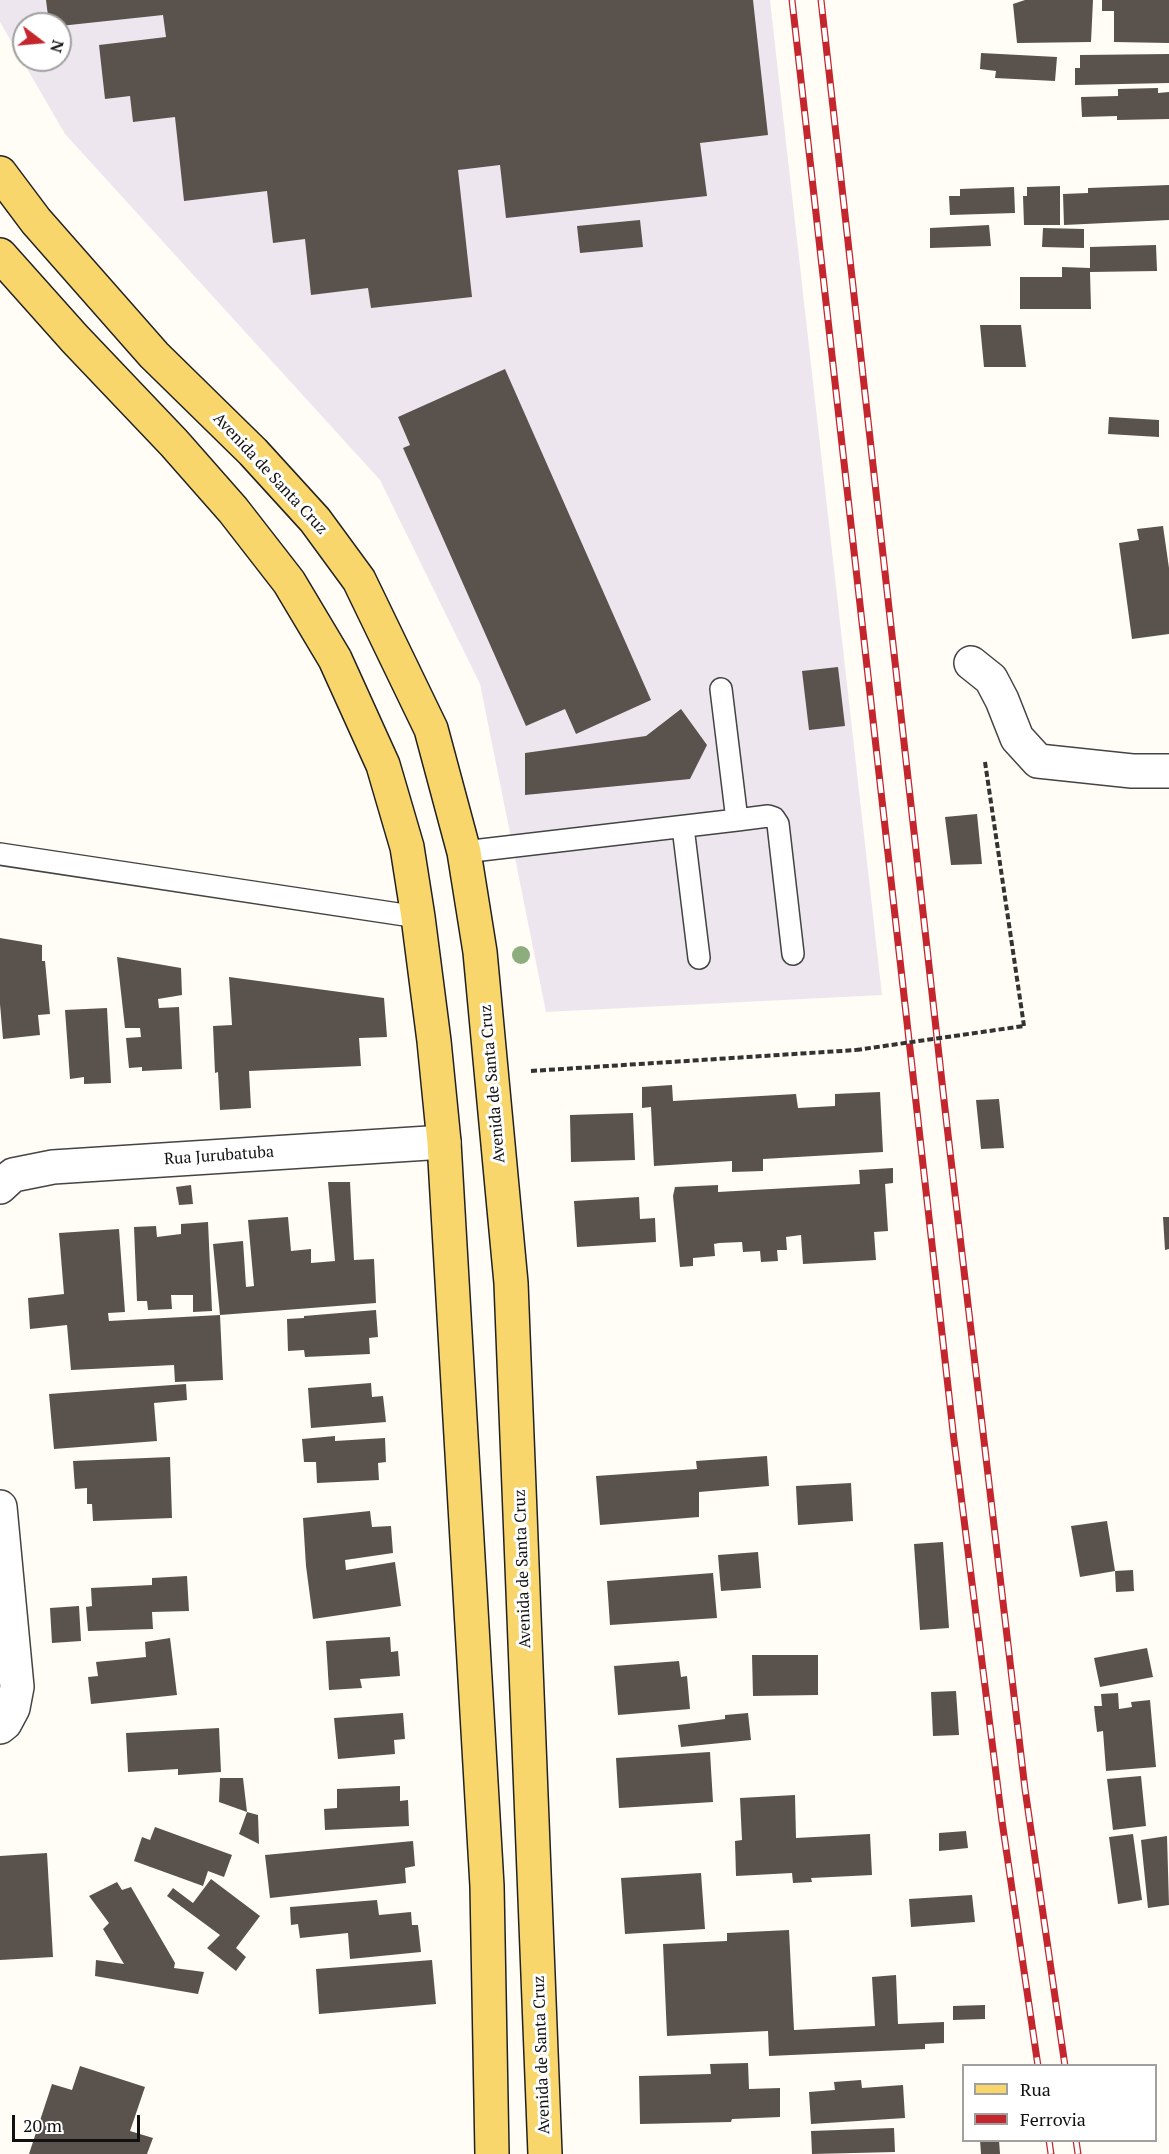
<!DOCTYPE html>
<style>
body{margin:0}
#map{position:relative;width:1169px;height:2154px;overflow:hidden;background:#fffdf5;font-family:"PT Serif",serif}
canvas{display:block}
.legend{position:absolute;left:962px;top:2064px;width:195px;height:78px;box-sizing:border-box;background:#fff;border:2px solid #a0a0a0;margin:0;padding:8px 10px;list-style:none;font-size:18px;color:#111}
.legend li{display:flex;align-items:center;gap:12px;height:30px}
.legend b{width:30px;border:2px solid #a0a0a0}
.north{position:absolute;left:12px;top:12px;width:60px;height:60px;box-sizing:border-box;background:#fff;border:2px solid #a0a0a0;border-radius:50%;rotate:106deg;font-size:16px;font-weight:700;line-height:24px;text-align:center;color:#111}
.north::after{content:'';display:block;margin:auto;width:21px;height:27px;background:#c4262e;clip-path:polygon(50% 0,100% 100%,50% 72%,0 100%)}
.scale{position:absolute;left:12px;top:2115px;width:128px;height:27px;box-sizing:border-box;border:3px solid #111;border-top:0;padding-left:8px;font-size:18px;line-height:21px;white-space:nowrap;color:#111;-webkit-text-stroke:4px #fff;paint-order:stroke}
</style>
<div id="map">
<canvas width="1169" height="2154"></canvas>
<ul class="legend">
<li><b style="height:8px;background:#f9d66b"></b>Rua</li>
<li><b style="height:8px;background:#c4262e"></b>Ferrovia</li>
</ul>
<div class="north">N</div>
<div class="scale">20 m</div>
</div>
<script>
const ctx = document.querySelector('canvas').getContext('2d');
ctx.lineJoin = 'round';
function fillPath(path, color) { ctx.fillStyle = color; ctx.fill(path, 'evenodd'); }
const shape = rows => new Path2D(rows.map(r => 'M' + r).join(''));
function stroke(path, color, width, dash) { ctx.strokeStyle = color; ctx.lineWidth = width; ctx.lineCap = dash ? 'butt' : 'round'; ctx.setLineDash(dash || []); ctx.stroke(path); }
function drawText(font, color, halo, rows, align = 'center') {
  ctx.font = font + ' "PT Serif",serif'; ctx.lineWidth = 6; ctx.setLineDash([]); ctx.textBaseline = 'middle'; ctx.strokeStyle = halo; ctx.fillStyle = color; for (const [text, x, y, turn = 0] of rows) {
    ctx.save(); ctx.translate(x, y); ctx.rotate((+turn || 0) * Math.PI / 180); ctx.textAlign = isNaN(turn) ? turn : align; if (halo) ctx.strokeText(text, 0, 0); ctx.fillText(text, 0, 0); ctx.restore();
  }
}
fillPath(shape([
 [0,0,770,0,882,995,546,1012,480,684,380,480,65,134,0,22],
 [24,24,60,24,60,60,24,60]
]), '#eee6ef');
fillPath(shape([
 [46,0,753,0,768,135,700,143,707,196,506,218,500,165,458,170,472,297,371,308,368,288,311,295,305,239,273,243,267,191,184,201,175,117,133,122,130,96,105,99,99,45,166,37,163,15,60,26,60,24,49,24],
 [1025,0,1093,0,1091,42,1017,43,1013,4],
 [1102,0,1169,0,1169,43,1114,42,1114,11,1102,11],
 [981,53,1057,57,1055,81,995,78,996,71,980,69],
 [1169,54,1169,83,1075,85,1075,68,1080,68,1080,55],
 [1158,88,1158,93,1169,92,1169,119,1117,120,1117,116,1082,117,1081,97,1118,96,1118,89],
 [1169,185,1169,220,1064,225,1063,194,1088,193,1088,188],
 [1060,186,1060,225,1024,225,1023,196,1027,196,1027,187],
 [1014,187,1015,213,950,215,949,196,960,196,960,189],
 [640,220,643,247,580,253,577,226],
 [989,225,991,246,930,248,930,228],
 [1043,228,1084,229,1084,248,1042,247],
 [1156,245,1157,271,1090,272,1091,309,1020,309,1020,277,1062,277,1062,267,1090,268,1090,247],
 [980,325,1021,325,1026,367,984,367],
 [505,369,651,700,576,734,565,709,526,726,403,448,410,445,398,417],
 [1109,417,1159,420,1159,437,1108,434],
 [1163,526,1169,568,1169,634,1132,639,1119,543,1139,540,1137,529],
 [838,667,845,726,809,730,802,671],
 [681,709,707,745,690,779,525,795,525,753,646,736],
 [977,814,982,864,951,865,945,817],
 [0,938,42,945,42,961,45,961,50,1014,38,1015,40,1035,3,1039,0,1004],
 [117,957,181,968,182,995,158,999,159,1008,179,1007,182,1069,142,1071,142,1067,129,1068,126,1038,141,1037,140,1028,125,1028],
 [229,977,384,998,387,1037,359,1038,361,1066,249,1071,251,1108,220,1110,218,1072,215,1073,213,1026,232,1025],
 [107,1008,111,1083,84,1084,84,1077,70,1079,65,1010],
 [672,1085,673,1101,796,1094,798,1108,835,1106,835,1094,880,1092,883,1152,763,1159,763,1171,732,1172,732,1161,654,1166,651,1107,642,1108,642,1087],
 [999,1099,1004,1148,981,1149,976,1100],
 [633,1113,635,1160,571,1162,570,1115],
 [893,1168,893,1183,885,1184,888,1231,874,1232,876,1260,803,1264,801,1235,786,1237,787,1250,777,1250,778,1261,761,1262,760,1251,743,1252,742,1242,719,1243,714,1244,715,1256,693,1258,693,1266,680,1267,673,1196,675,1187,718,1185,718,1192,860,1184,859,1170],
 [328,1182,350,1182,354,1260,374,1259,376,1303,220,1315,223,1380,175,1382,174,1365,71,1370,67,1325,30,1329,28,1298,64,1294,59,1233,119,1229,125,1312,108,1313,109,1321,220,1315,213,1244,243,1241,246,1287,254,1286,248,1220,288,1217,291,1251,311,1249,311,1263,335,1261],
 [191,1185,193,1204,179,1205,176,1187],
 [639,1197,640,1219,655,1218,656,1242,577,1247,574,1201],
 [1163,1217,1169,1217,1169,1249,1165,1250],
 [208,1222,212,1311,193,1312,193,1295,171,1295,172,1309,148,1310,147,1301,137,1301,134,1227,156,1226,157,1237,181,1234,181,1224],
 [376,1310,378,1337,369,1338,370,1354,305,1357,304,1350,288,1351,287,1319,304,1318,304,1316],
 [371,1383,372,1397,383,1396,386,1422,311,1428,308,1388],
 [186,1384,187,1400,154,1403,157,1441,54,1449,49,1394],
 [335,1436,335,1441,385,1438,386,1462,378,1463,379,1480,317,1483,316,1462,304,1462,302,1439],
 [767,1456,769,1486,699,1492,699,1517,600,1525,596,1476,697,1469,696,1461],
 [170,1457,172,1518,93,1521,92,1504,87,1504,87,1488,75,1489,73,1461],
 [851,1483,853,1521,798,1525,796,1486],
 [370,1511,372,1527,391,1526,393,1553,345,1560,346,1570,395,1562,401,1606,313,1619,306,1566,303,1518],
 [1107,1521,1115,1571,1080,1577,1071,1526],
 [943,1542,949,1628,920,1630,914,1544],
 [758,1552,761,1588,721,1591,718,1555],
 [1133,1570,1134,1591,1116,1592,1115,1571],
 [713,1573,717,1618,610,1625,607,1581],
 [187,1576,189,1611,152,1612,153,1629,88,1631,86,1607,92,1606,91,1588,152,1585,152,1578],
 [79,1606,81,1641,52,1643,50,1608],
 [390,1637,391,1652,398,1651,400,1676,360,1679,362,1688,329,1690,326,1641],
 [170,1638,177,1695,91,1704,88,1677,98,1676,96,1662,146,1657,145,1642],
 [1147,1648,1153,1677,1100,1687,1094,1658],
 [752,1655,818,1655,818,1695,753,1696],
 [679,1661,681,1677,687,1676,690,1709,618,1715,614,1666],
 [956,1691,959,1735,933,1736,931,1692],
 [1118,1693,1119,1709,1132,1707,1131,1702,1150,1700,1156,1767,1106,1771,1103,1731,1097,1732,1094,1706,1102,1706,1101,1694],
 [403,1713,405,1739,394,1740,395,1754,338,1759,334,1718],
 [748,1713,751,1740,681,1747,678,1725,725,1719,725,1715],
 [219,1728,221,1772,178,1775,178,1769,128,1772,126,1733],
 [710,1752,713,1802,619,1808,616,1758],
 [1141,1776,1146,1826,1113,1830,1107,1779],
 [220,1778,243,1778,247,1812,258,1815,259,1844,239,1834,247,1812,219,1802],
 [400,1786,400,1801,408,1800,409,1826,325,1830,324,1809,337,1808,337,1789],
 [795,1795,796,1838,870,1834,872,1875,811,1878,812,1882,793,1883,792,1873,736,1876,735,1841,742,1840,740,1798],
 [155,1827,232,1855,224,1877,208,1871,203,1886,134,1861,142,1837,150,1840],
 [966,1831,968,1848,939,1851,939,1833],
 [1133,1834,1142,1900,1118,1904,1109,1837],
 [1167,1836,1169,1905,1148,1908,1141,1840],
 [413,1841,415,1866,405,1868,406,1883,270,1898,265,1855],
 [47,1853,53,1957,0,1960,0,1856],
 [701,1873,705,1929,625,1934,621,1878],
 [211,1879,260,1916,236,1948,246,1957,236,1971,207,1948,220,1935,167,1896,173,1888,193,1903],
 [117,1882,122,1890,131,1887,175,1963,174,1968,204,1972,198,1994,95,1976,96,1960,124,1964,103,1929,109,1923,89,1896],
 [972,1895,975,1922,911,1927,909,1899],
 [377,1900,379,1915,411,1912,412,1925,418,1925,421,1952,350,1959,348,1933,300,1938,298,1924,291,1925,290,1907],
 [789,1930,794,2030,875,2026,872,1977,896,1975,898,2024,944,2022,944,2043,925,2044,925,2049,769,2056,768,2031,667,2036,663,1944,727,1941,727,1933],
 [432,1960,436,2004,319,2014,316,1969],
 [985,2005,985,2019,953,2020,953,2006],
 [748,2063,749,2089,780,2088,780,2117,732,2119,731,2122,640,2124,639,2076,711,2074,710,2064],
 [80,2066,145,2087,130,2131,153,2138,147,2154,29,2154,52,2084,72,2090],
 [861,2080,862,2088,903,2085,905,2118,811,2124,809,2092,835,2090,834,2082],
 [894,2128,895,2152,812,2154,811,2131],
 [980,2140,999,2140,1000,2154,981,2154]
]), '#5a524d');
const lane = shape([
 [721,689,737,820],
 [683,827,699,958],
 [464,852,737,820,768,816,774,818,778,824,793,954],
 [0,854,418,917]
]);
const street = shape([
 [971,663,991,679,1002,700,1017,738,1038,761,1132,771,1169,771],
 [0,1187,13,1175,53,1167,444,1142],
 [0,1507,17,1687,13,1708,5,1723,0,1727]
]);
const primary = shape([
 [0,173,36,221,154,355,253,452,315,520,359,580,431,729,464,852,480,952,511,1283,545,2154],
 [0,255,75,339,174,443,233,510,289,582,335,659,383,765,407,847,418,917,434,1041,444,1142,487,1886,492,2154]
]);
stroke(lane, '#444', 24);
stroke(street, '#444', 36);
stroke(primary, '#222', 36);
stroke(shape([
 [985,762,1024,1026],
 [531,1071,856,1050]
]), '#333', 4, [6, 3]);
stroke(lane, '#fff', 21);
stroke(street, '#fff', 33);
stroke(primary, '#f9d66b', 33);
const rail = shape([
 [792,0,954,1440,1002,1821,1038,2066],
 [821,0,945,1109,1025,1789,1065,2066],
 [1049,2140,1051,2154],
 [1076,2140,1078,2154]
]);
stroke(rail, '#c4262e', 7);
stroke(rail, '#fff', 4.5, [14]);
stroke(shape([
 [856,1050,1024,1026]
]), '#333', 4, [6, 3]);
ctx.fillStyle = '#8dad7f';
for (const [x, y] of [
 [521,955]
]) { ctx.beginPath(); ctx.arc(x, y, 9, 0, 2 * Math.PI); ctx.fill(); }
drawText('16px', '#111', '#fff', [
 ["Avenida de Santa Cruz",270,474,47],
 ["Avenida de Santa Cruz",493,1084,-95],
 ["Rua Jurubatuba",219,1156,-4],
 ["Avenida de Santa Cruz",523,1569,-92],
 ["Avenida de Santa Cruz",542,2055,-92]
]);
</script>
